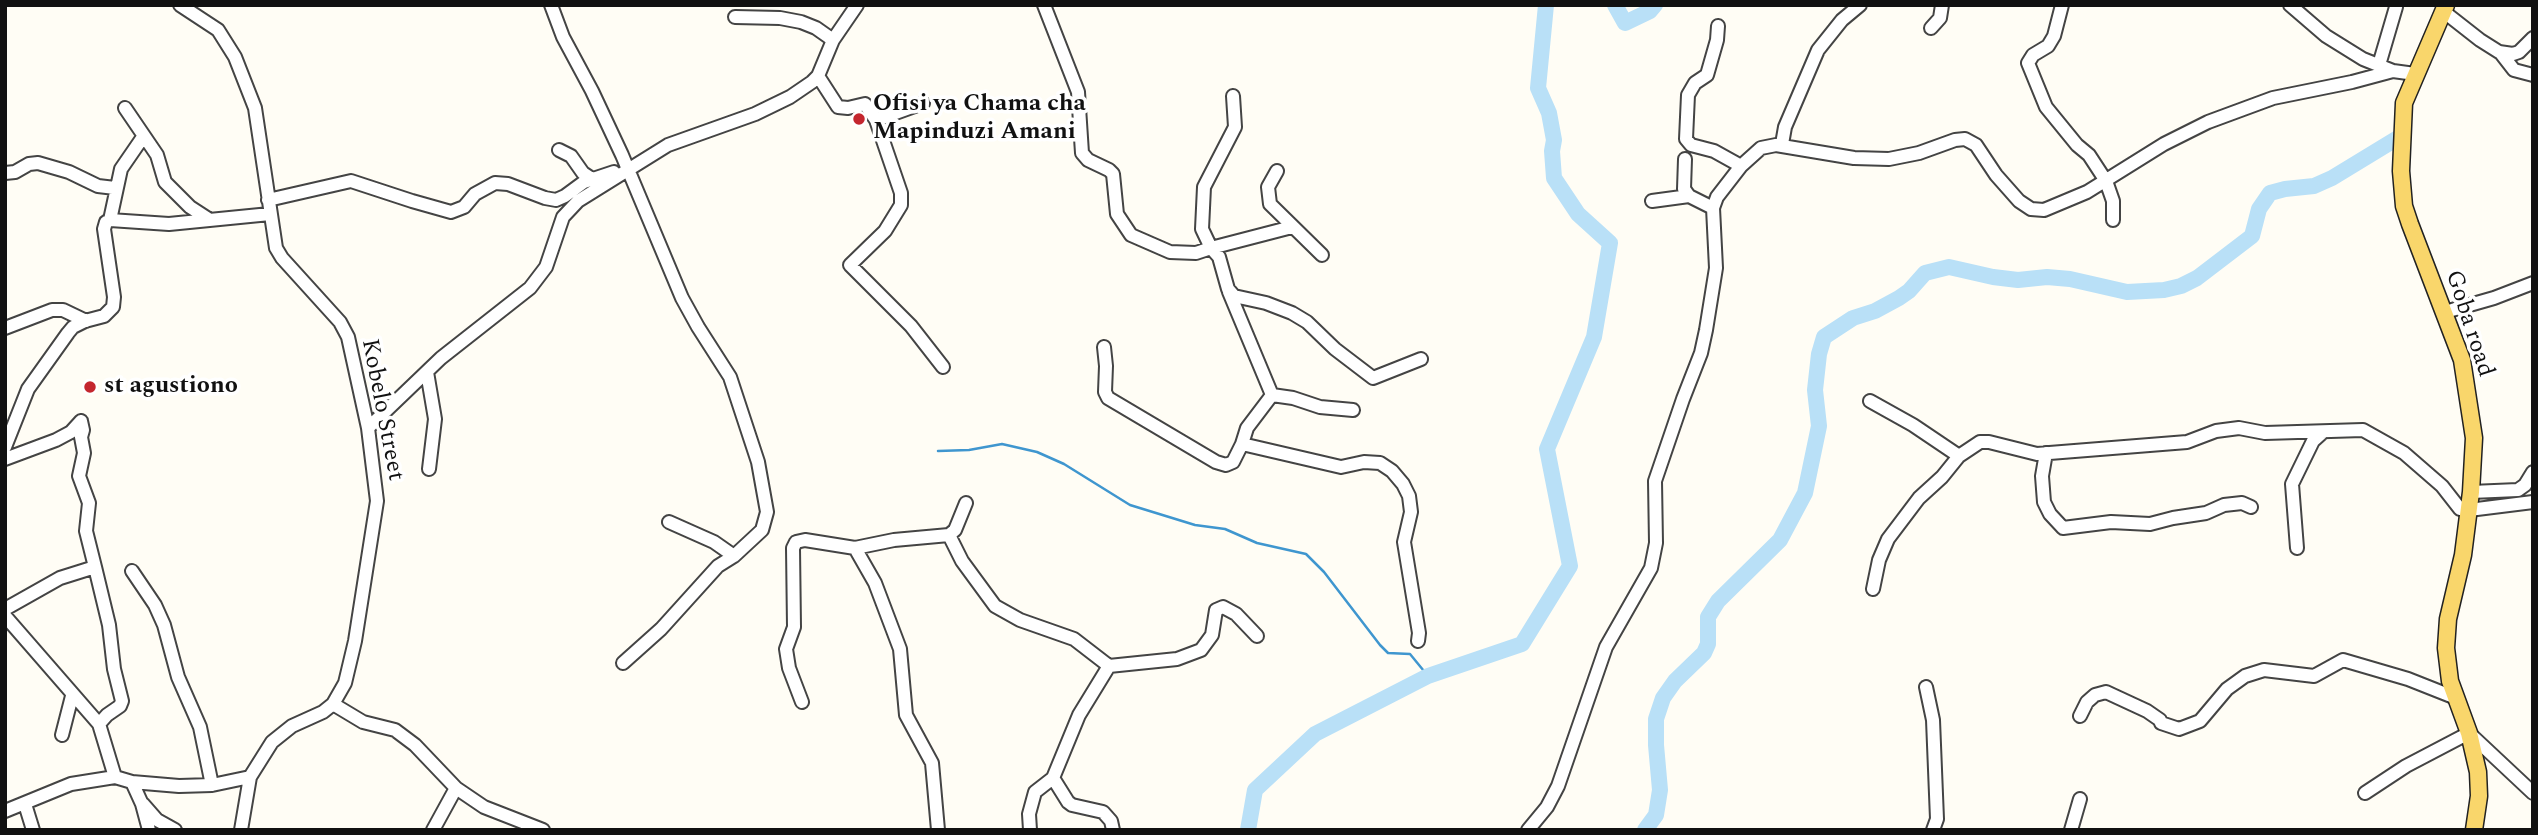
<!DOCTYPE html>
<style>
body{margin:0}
#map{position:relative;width:2538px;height:835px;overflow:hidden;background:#fffdf5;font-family:Spectral,serif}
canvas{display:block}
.frame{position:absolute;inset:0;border:7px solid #111;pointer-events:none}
</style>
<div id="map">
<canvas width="2538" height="835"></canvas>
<div class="frame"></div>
</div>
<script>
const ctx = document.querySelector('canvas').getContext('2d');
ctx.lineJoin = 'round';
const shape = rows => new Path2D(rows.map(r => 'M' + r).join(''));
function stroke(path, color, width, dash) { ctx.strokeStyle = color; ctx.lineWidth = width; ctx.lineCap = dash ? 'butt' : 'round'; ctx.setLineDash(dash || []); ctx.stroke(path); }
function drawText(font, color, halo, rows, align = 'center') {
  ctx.font = font + ' Spectral,serif'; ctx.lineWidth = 7; ctx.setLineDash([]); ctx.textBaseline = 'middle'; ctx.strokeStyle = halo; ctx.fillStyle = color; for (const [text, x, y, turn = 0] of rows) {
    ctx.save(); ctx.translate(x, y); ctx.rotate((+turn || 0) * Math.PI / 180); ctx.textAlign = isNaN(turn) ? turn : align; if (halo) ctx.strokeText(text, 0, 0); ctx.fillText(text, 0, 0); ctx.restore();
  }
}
stroke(shape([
 [938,451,969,450,1002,444,1037,452,1064,464,1130,505,1195,525,1225,529,1257,543,1306,554,1324,572,1380,645,1388,653,1410,654,1428,676]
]), '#3f96cf', 2.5);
stroke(shape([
 [1615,5,1625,23,1650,11,1655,5],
 [1248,830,1255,790,1315,734,1428,676,1522,644,1570,566,1547,449,1594,337,1610,243,1578,214,1554,178,1552,151,1554,140,1549,113,1538,88,1546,5],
 [1645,830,1656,815,1660,790,1656,745,1656,719,1663,698,1675,681,1704,653,1708,644,1708,617,1718,601,1780,540,1805,493,1819,426,1815,390,1819,354,1824,337,1853,318,1875,311,1899,298,1909,291,1925,273,1949,267,1993,277,2018,280,2047,277,2070,279,2127,292,2164,290,2181,286,2197,278,2252,236,2259,209,2270,193,2285,189,2314,186,2332,178,2401,136]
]), '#b9e0f7', 16);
const minor = shape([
 [180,5,218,30,235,57,255,108,276,248,282,258,340,322,348,337,368,428,377,501,355,641,345,683,333,704,323,712,292,726,272,742,250,777,241,830],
 [551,5,563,37,592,91,622,155,682,298,698,327,730,377,758,462,767,512,762,530,734,556,718,566,661,629,623,663],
 [1044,5,1078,92,1082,153,1088,160,1109,170,1113,174,1117,214,1131,235,1170,252,1196,253,1211,248,1219,257,1228,289,1234,296,1266,303,1292,313,1307,322,1335,349,1373,378,1421,359],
 [2062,5,2054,36,2048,46,2033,55,2028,63,2046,107,2077,145,2089,155,2106,181,2113,201,2113,220],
 [2290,5,2326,36,2363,59,2393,71,2415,74],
 [2443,11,2480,40,2499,52,2513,54,2519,52,2533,38],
 [735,17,780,18,801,22,816,28,833,40],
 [1718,26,1717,40,1707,75,1695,83,1688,95,1686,139,1691,145,1714,151,1741,166],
 [1931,28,1940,18,1942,5],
 [2500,52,2514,70,2533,75],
 [2379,65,2396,7],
 [818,76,838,107,848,108,865,104,876,120,923,103],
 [1233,96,1235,127,1204,187,1202,229,1211,248,1292,227],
 [125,108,157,155,165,182,190,207,210,220],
 [876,120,901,193,901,205,885,231,850,265,911,326,943,367],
 [1782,144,1785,127,1818,50,1842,20,1860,5],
 [559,150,571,156,583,173,592,179],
 [1685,159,1684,189,1689,196,1713,208],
 [1277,171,1268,187,1270,204,1322,255],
 [5,173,15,172,29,164,38,163,69,172,98,186,115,188],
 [268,200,351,181,412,201,451,212,464,207,475,194,495,183,508,184,545,198,556,200,565,196,584,182,614,172],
 [1652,201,1689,196],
 [110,220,169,224,270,214],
 [1229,292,1272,395],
 [2445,312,2494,298,2533,283],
 [5,328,52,310,63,310,86,321],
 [1104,347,1106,366,1105,392,1108,398,1216,462,1226,465,1233,462,1242,444],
 [427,372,435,419,429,469],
 [1870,401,1913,425,1959,456],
 [1353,410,1320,407,1293,398,1272,395,1247,428,1242,444,1341,467,1364,462,1380,463,1392,471,1403,484,1409,496,1411,512,1404,542,1419,633,1418,641],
 [81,421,83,430,81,437,84,453,79,476,89,503,86,531,95,567],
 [368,428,441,358,530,288,546,267,563,217,578,201,668,145,755,114,790,97,812,82,818,76,833,40,857,5],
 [5,447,28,389,68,333,73,327,85,321,104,316,113,307,114,297,104,229,106,222,110,220,121,169,143,137],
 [2046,453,2042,476,2044,502,2050,514,2063,528,2111,522,2150,524,2173,518,2206,513,2224,505,2242,503,2251,507],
 [5,459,56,440,71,432,81,421],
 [2471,492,2518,490,2525,485,2533,472],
 [669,522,714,542,734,556],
 [949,535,962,561,995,606,1020,620,1074,639,1109,666],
 [855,548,894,540,949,535,955,530,966,503],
 [2297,548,2292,484,2313,441,2323,432],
 [132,571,155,605,164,625,178,677,200,727,212,785],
 [1873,589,1879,560,1888,539,1919,498,1942,477,1959,456,1980,442,1989,442,2037,454,2187,442,2216,431,2239,428,2265,433,2363,430,2404,453,2442,486,2460,509,2469,510,2533,502],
 [5,609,60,578,95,567,109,625,114,669,122,701,120,706,107,715,99,724],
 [5,616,99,724,115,777],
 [1926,687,1933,720,1937,819,1933,830],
 [802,702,789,668,786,649,794,627,793,548,796,542,805,540,855,548,875,583,900,649,906,715,932,763,938,830],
 [333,704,363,722,395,730,415,745,456,788,433,830],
 [2080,716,2087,702,2095,695,2106,692,2147,711,2160,720,2161,723,2179,729,2200,721,2227,689,2245,676,2264,670,2314,676,2343,660,2408,679,2456,698],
 [62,735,72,696],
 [1053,778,1068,802,1072,805,1103,812,1111,821,1113,830],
 [132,782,142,804,149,830],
 [456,788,484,807,543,830],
 [2365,793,2406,766,2469,733,2533,793],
 [25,804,33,830],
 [143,804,157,820,175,830],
 [5,811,71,784,115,777,132,782,179,786,212,785,250,777],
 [1030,830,1029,814,1035,792,1053,778,1079,715,1109,666,1177,659,1201,650,1212,635,1216,610,1223,607,1236,614,1257,636],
 [1528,830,1547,807,1558,786,1606,647,1651,568,1656,543,1655,481,1683,399,1701,353,1706,330,1716,268,1713,208,1717,197,1741,166,1761,148,1776,145,1854,158,1889,159,1919,153,1955,140,1965,139,1976,145,1996,175,2019,201,2031,209,2044,210,2087,192,2164,144,2208,122,2273,98,2352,82,2393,71],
 [2071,830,2080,799]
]);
const major = shape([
 [2446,5,2404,103,2401,171,2404,206,2410,224,2462,360,2474,438,2471,492,2463,555,2448,619,2446,648,2450,681,2469,733,2478,772,2479,796,2474,830]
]);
stroke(minor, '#444', 16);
stroke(major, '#222', 19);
stroke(minor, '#fff', 12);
stroke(major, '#f9d66b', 16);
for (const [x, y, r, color] of [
 [859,119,7,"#c4262e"],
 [90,387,7,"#c4262e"]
]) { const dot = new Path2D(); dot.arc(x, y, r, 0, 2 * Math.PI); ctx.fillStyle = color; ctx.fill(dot); stroke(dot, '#fff', 2.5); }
drawText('bold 24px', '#111', '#fff', [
 ["Ofisi ya Chama cha",873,105],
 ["Mapinduzi Amani",873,133],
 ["st agustiono",104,387]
], 'left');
drawText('24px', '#111', '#fff', [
 ["Goba road",2468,324,72],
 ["Kobelo Street",381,410,79]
]);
</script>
